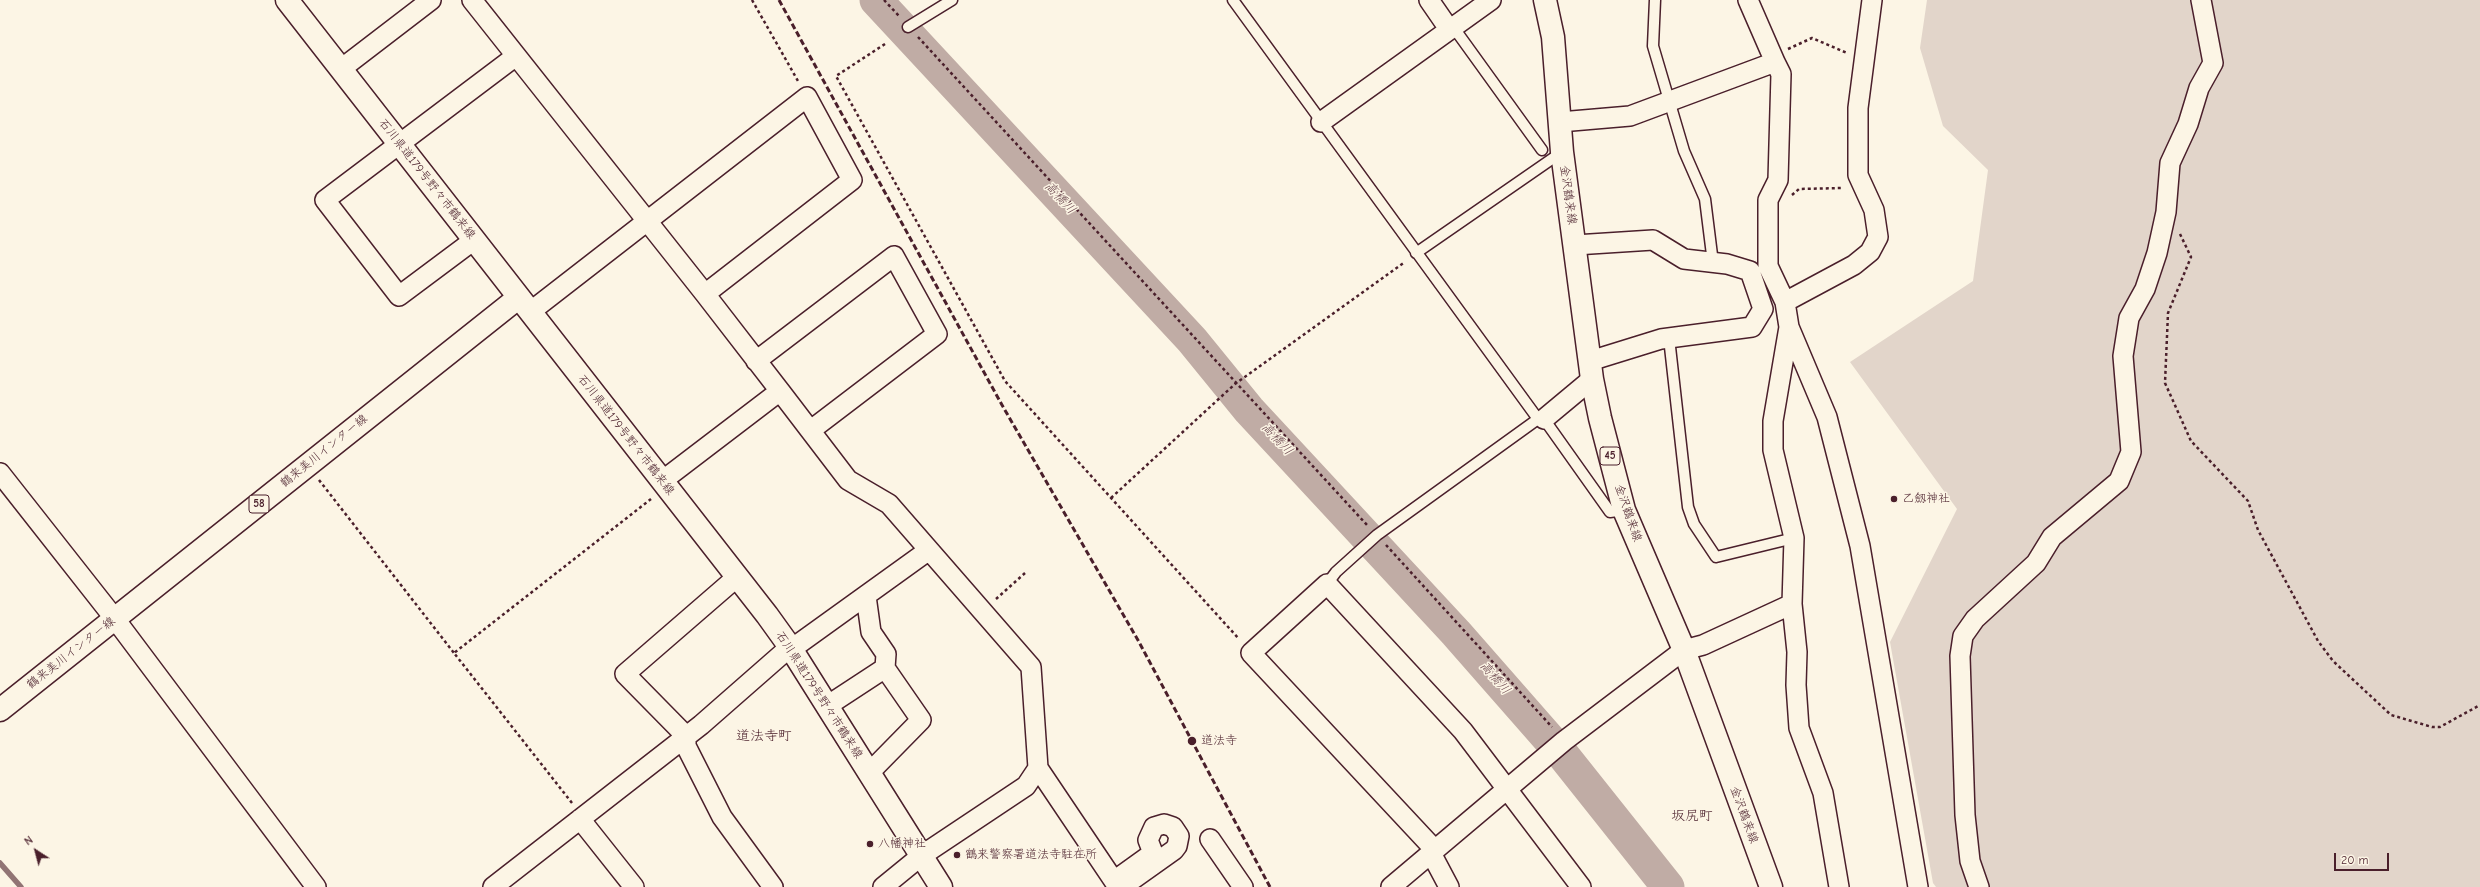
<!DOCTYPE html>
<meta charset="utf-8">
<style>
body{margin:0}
#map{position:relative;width:2480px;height:887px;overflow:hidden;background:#fcf5e5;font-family:"Comic Neue",sans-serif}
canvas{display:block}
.north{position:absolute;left:16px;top:831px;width:40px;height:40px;-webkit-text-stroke:3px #fcf5e5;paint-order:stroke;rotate:324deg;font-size:11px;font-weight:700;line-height:16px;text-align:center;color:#4a1f2b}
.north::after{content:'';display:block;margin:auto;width:14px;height:18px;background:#4a1f2b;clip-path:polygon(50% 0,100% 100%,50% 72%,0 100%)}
.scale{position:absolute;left:2334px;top:853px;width:55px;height:18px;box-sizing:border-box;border:2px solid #4a1f2b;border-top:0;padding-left:5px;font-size:12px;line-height:14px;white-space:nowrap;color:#4a1f2b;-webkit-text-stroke:3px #fcf5e5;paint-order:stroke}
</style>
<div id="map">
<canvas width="2480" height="887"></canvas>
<div class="north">N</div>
<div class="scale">20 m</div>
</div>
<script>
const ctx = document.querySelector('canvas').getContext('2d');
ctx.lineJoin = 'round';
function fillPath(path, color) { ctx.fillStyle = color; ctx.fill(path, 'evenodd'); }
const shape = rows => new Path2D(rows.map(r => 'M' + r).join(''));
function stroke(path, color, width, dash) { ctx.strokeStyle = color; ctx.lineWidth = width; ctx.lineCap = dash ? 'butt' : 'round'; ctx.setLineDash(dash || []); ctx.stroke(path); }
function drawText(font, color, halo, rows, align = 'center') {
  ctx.font = font + ' "Comic Neue","Klee One",sans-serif'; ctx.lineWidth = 3; ctx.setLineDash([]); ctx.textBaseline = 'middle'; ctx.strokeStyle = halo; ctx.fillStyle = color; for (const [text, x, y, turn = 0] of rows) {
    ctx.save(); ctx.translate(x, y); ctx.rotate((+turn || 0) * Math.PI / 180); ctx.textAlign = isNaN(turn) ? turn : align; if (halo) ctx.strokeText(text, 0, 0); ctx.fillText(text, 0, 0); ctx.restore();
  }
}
fillPath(shape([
 [1927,0,2480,0,2480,887,1936,887,1933,883,1890,642,1957,509,1850,362,1973,281,1988,170,1943,126,1920,48]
]), '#e2d5ca');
stroke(shape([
 [0,863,21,887]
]), '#917474', 5.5);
stroke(shape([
 [876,0,1192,340,1249,410,1456,633,1563,755,1668,887]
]), '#c0aca5', 33);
const service = shape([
 [1233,0,1538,419,1544,419,1610,512,1624,510],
 [1655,0,1653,46,1684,151,1705,199,1713,263],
 [908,27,952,0],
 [1454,28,1542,150],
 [1416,253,1562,152],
 [1669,338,1688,507,1694,524,1716,557,1794,538],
 [1327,584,1336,572,1377,535,1538,419]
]);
const minor = shape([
 [472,0,705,294,780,391],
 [1429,0,1449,29],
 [1872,0,1858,108,1858,175,1874,210,1878,237,1870,252,1854,265,1785,302,1789,327,1827,417,1860,546,1918,887],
 [1775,62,1781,74,1778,180,1768,200,1768,266,1785,302],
 [341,69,431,0],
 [1321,122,1491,0],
 [1560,122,1630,116,1775,62,1748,0],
 [474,240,399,296,325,200,516,56],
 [1575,245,1653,240,1684,259,1727,264,1750,271,1763,309,1752,327,1661,339,1590,361],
 [530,312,807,97,852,180,705,294],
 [1789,327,1773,421,1773,450,1794,538,1792,604,1797,652,1796,685,1799,728,1823,793,1839,887],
 [756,361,894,256,937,334,811,430],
 [1544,419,1592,379],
 [0,473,115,619,316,887],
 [662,481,780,391,848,480,889,504,1031,667,1038,768,1026,786,921,856,883,887],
 [737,577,625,674,686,736,686,746,722,817,773,887],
 [866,596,871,632,886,654,885,668,921,720,869,773],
 [827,706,885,668],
 [1038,768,1118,887],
 [580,819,634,887],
 [1210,839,1243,887],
 [1435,850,1251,653,1327,584,1463,731,1581,887],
 [1431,853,1449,887],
 [1114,881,1153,853,1148,840,1154,827,1164,824,1173,827,1179,836,1177,846,1174,850,1122,887],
 [493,887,701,725,790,647,797,645,929,550],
 [1391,887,1564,741,1684,650,1703,645,1792,604],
 [1979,887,1970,861,1965,815,1960,656,1963,636,1975,619,2036,563,2052,537,2119,481,2131,452,2123,356,2129,318,2145,289,2157,253,2166,212,2170,163,2188,124,2199,88,2213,63,2201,0]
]);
const secondary = shape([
 [287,0,767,615,790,647,941,887]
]);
const primary = shape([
 [1545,0,1553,37,1562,152,1592,379,1600,418,1624,510,1684,650,1771,887],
 [0,710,518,298]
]);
stroke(service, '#4a1f2b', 13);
stroke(minor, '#4a1f2b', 22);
stroke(secondary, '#4a1f2b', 25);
stroke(primary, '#4a1f2b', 25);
stroke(shape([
 [752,0,798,81],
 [884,0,900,17],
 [918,37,1367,525],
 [885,44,836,76,1005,381,1239,639],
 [1788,49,1812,38,1847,53],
 [1792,195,1799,189,1843,188],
 [2180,234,2191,257,2168,313,2165,383,2191,441,2248,501,2258,530,2318,641,2333,661,2391,715,2432,727,2440,727,2480,705],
 [319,480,454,653],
 [1111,498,1235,384,1405,262],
 [1386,545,1552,727],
 [996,599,1025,573],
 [572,803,454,653,651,499]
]), '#4a1f2b', 2.5, [3, 3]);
stroke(service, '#fcf5e5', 10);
stroke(minor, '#fcf5e5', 19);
stroke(secondary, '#fcf5e5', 22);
stroke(primary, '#fcf5e5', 22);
stroke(shape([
 [779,0,1002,405,1139,642,1270,887]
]), '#4a1f2b', 3, [6, 3]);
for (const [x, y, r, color] of [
 [1894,499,4,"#4a1f2b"],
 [1192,741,5,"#4a1f2b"],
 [870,844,4,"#4a1f2b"],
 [957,855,4,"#4a1f2b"]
]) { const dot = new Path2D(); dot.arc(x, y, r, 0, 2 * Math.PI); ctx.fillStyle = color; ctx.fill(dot); stroke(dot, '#fcf5e5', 1.5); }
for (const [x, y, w] of [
 [1610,456,20],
 [259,504,20]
]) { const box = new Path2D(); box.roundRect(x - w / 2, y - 9, w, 18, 3); ctx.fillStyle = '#fcf5e5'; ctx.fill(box); stroke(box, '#4a1f2b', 1); }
drawText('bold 11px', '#4a1f2b', null, [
 ["45",1610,456],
 ["58",259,504]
]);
drawText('12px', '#4a1f2b', '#fcf5e5', [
 ["石川県道179号野々市鶴来線",427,179,52],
 ["金沢鶴来線",1568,195,82],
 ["石川県道179号野々市鶴来線",626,435,52],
 ["鶴来美川インター線",324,451,-39],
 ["金沢鶴来線",1628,513,71],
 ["鶴来美川インター線",71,653,-38],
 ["石川県道179号野々市鶴来線",819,695,57],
 ["金沢鶴来線",1744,815,70]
]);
drawText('12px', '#4a1f2b', '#fcf5e5', [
 ["乙劔神社",1902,499],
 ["道法寺",1201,741],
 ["八幡神社",878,844],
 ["鶴来警察署道法寺駐在所",965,855]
], 'left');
drawText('italic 13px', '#6d4950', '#fcf5e5', [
 ["高橋川",1060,198,47],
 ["高橋川",1277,439,47],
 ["高橋川",1495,678,49]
]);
drawText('14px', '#4a1f2b', '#fcf5e5', [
 ["道法寺町",764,736],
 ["坂尻町",1692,816]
]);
</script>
